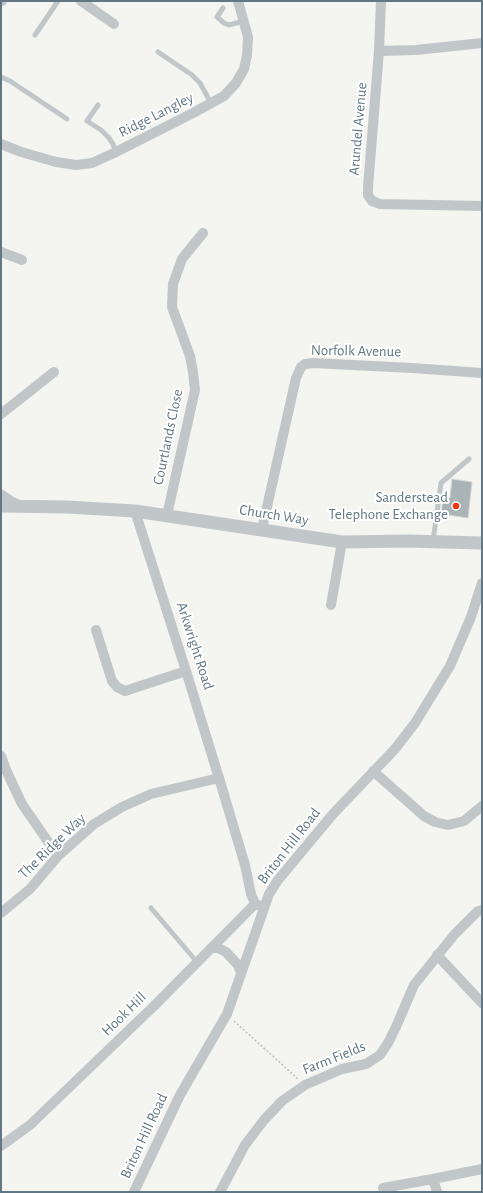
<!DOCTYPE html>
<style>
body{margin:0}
#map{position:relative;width:483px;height:1193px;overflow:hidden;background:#f4f4f0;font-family:"Alegreya Sans",sans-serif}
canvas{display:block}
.frame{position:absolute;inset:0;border:2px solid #617783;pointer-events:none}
</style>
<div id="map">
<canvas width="483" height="1193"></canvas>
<div class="frame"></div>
</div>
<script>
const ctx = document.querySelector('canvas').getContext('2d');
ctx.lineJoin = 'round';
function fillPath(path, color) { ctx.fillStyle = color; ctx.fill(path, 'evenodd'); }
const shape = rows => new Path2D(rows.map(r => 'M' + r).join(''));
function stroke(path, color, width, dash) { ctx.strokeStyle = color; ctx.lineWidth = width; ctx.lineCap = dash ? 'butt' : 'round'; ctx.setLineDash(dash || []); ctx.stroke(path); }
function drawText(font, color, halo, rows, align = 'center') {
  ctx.font = font + ' "Alegreya Sans",sans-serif'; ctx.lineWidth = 4; ctx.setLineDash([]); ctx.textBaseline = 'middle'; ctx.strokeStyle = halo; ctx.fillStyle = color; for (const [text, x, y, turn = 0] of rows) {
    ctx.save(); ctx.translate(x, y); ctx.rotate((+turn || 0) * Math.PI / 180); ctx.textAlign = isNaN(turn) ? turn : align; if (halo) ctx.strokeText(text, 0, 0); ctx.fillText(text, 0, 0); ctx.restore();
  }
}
const building = shape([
 [452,479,472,482,468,518,441,514,443,498,450,498,452,479]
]);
fillPath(building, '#aab4b7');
stroke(building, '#d5d5d3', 1);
stroke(shape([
 [234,1021,298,1079]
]), '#bdbfc1', 1.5, [2, 2]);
stroke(shape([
 [223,8,217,17,224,23,229,25,244,21],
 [35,35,58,1],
 [158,52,192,75,200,83,211,103],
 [1,77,10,81,67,119],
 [98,105,87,121,101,130,109,138,113,144,116,153],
 [433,541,441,483,469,459],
 [151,908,197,962]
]), '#c1c6c8', 5);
stroke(shape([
 [1,1,2,1],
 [81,1,114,24],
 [482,43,416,50,379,51,368,187,368,195,372,201,380,204,482,206],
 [379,51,381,1],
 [1,144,21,152,56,162,76,165,92,163,114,153,193,113,224,96,236,83,244,69,247,55,248,37,238,1],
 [1,252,22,260],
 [1,414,54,372],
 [135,511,186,671,219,778,245,865,251,894,255,904],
 [167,515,195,390,193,372,190,356,172,307,173,284,182,259,203,233],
 [262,529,296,378,301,367,305,364,313,363,412,368,482,373],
 [331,605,342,542],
 [96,630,112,681,117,687,125,691,186,671],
 [1,756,6,770,22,804,58,856],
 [373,771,424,816,435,822,448,825,464,821,482,806],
 [1,913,30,889,58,856,94,824,122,807,151,794,219,778],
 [211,948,218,948,226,952,238,965,241,973],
 [437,955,482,1003],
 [1,1146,30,1125,154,1006,255,904,261,906],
 [433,1179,437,1192],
 [383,1188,433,1179,482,1169],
 [134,1192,180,1095,227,1014,269,894,278,880,333,814,395,749,415,723,450,666,471,617,482,583],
 [220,1192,245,1145,264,1120,282,1101,305,1085,342,1069,366,1064,380,1055,388,1043,396,1027,414,985,454,935,478,911,482,910]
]), '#c1c6c8', 10);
stroke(shape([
 [1,496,11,503,18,506],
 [1,506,67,507,135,511,342,542,408,541,482,543]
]), '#c1c6c8', 13);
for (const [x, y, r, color] of [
 [456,506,4,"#f03614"]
]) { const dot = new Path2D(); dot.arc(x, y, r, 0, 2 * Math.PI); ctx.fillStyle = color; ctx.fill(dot); stroke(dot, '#fff', 1.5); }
drawText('15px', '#617783', '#fff', [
 ["Ridge Langley",156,115,-27],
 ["Arundel Avenue",358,129,-85],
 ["Norfolk Avenue",356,351,1],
 ["Courtlands Close",168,437,-78],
 ["Church Way",274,515,9],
 ["Arkwright Road",195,646,72],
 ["The Ridge Way",52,846,-44],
 ["Briton Hill Road",289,846,-52],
 ["Hook Hill",124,1014,-44],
 ["Farm Fields",334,1058,-22],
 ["Briton Hill Road",144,1136,-65]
]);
drawText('15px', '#617783', '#fff', [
 ["Sanderstead",448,497],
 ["Telephone Exchange",448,514]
], 'right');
</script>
